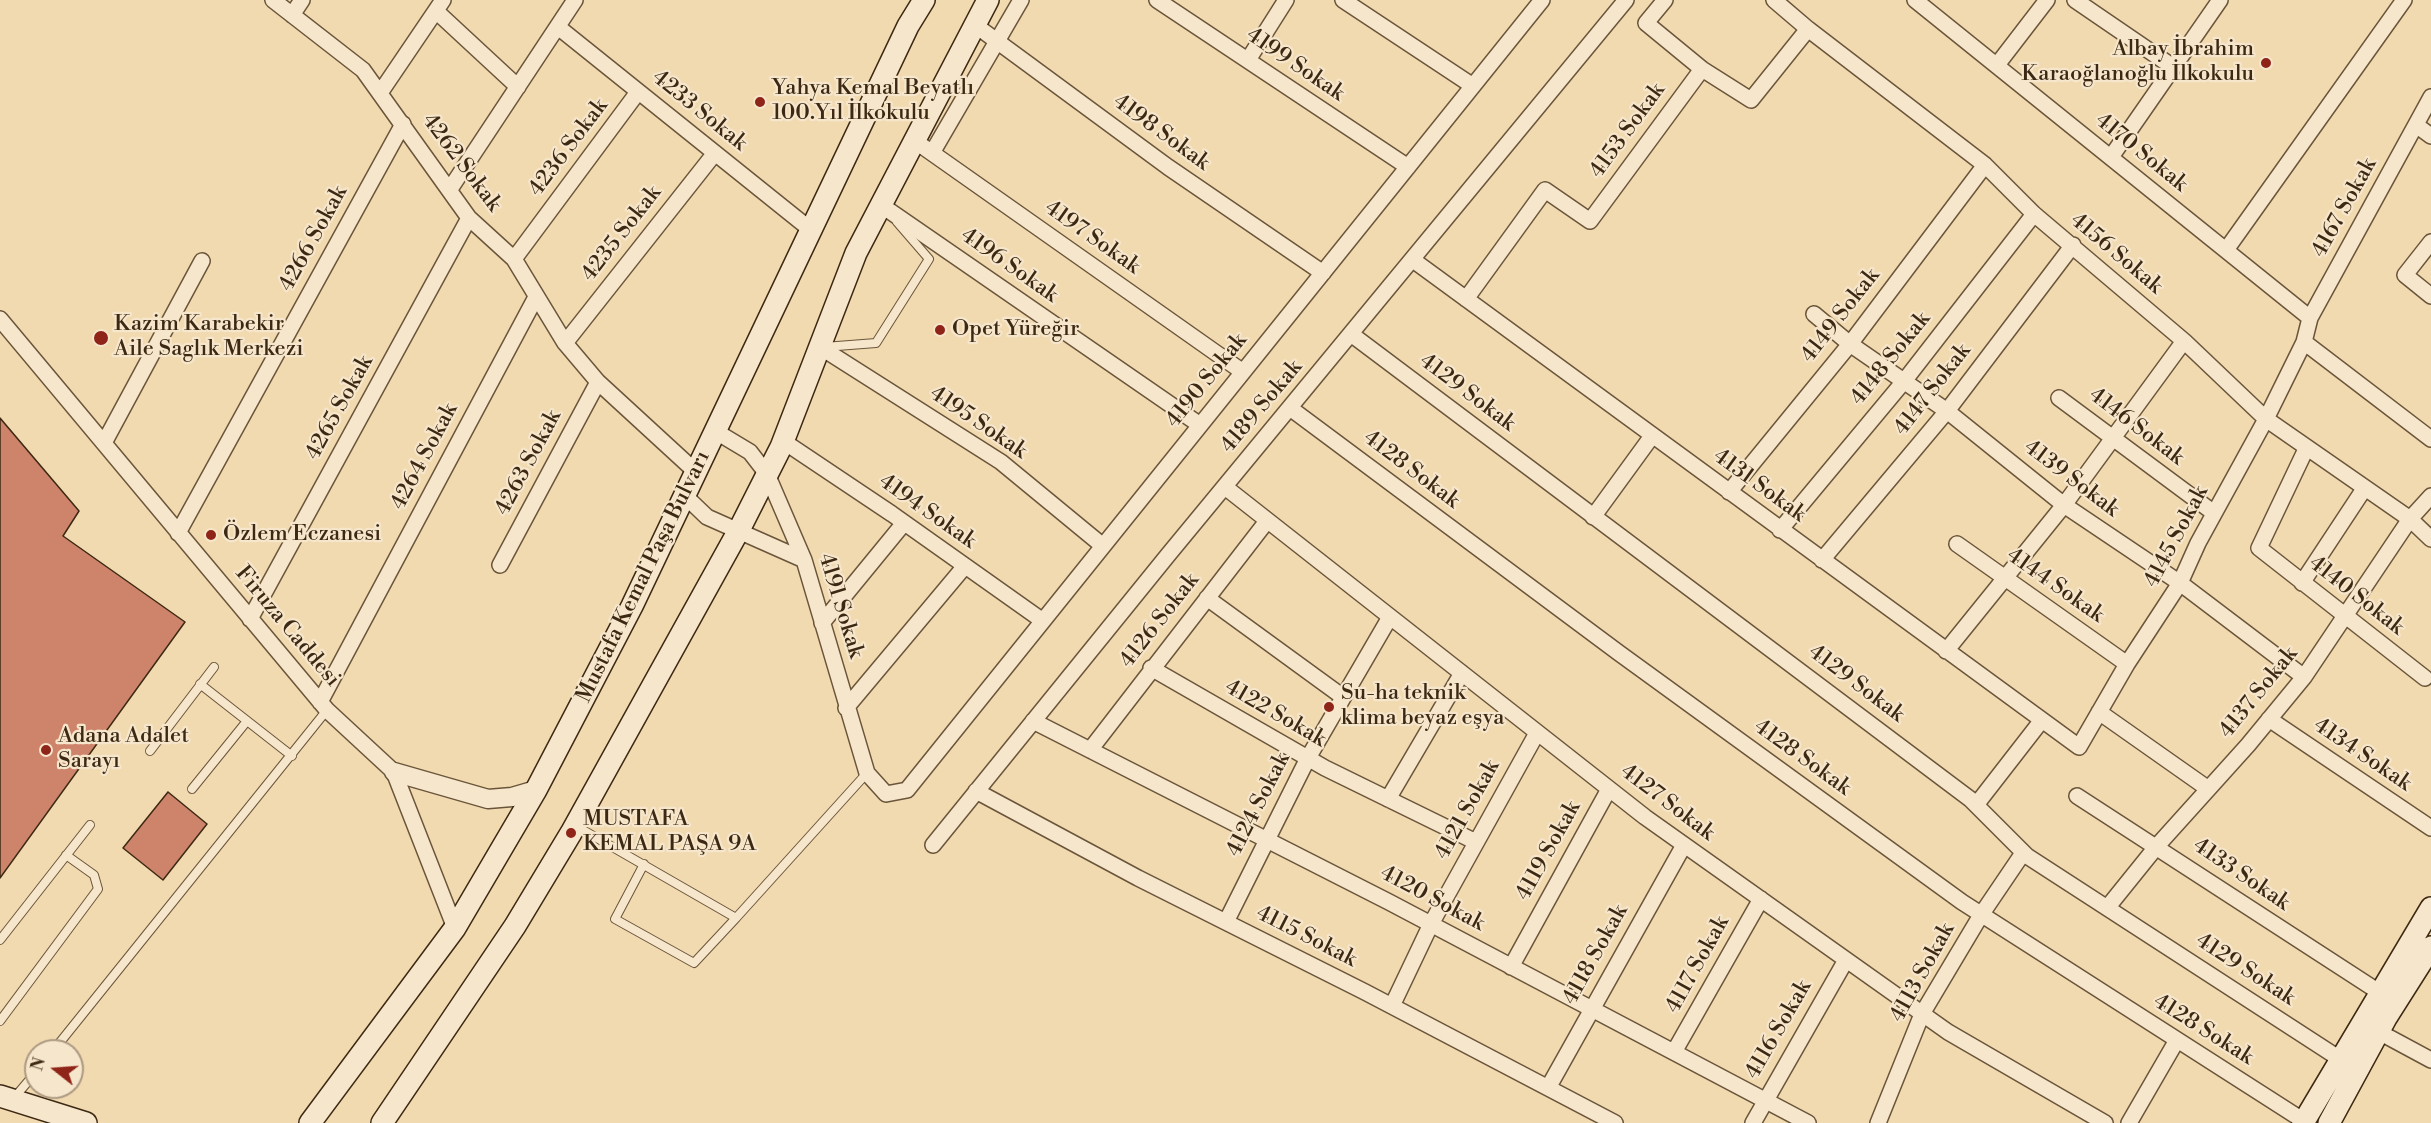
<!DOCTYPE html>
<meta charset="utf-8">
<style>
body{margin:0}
#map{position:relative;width:2431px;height:1123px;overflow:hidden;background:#f1d9b0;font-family:"Libre Bodoni",serif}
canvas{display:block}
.north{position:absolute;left:24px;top:1039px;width:60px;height:60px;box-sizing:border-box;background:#f6e6cc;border:2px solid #ac9a82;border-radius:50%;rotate:287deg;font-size:16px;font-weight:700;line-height:24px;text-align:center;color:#3d2913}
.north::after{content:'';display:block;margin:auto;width:21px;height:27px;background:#8f2418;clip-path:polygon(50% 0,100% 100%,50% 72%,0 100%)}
</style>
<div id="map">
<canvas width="2431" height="1123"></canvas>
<div class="north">N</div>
</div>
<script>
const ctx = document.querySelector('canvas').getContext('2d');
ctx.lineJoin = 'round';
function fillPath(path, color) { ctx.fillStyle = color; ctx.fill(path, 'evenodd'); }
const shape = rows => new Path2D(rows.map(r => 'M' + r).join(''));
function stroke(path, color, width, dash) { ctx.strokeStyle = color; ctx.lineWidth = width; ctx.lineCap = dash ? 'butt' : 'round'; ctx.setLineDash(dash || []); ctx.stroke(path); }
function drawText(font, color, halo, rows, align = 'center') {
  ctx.font = font + ' "Libre Bodoni",serif'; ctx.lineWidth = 4.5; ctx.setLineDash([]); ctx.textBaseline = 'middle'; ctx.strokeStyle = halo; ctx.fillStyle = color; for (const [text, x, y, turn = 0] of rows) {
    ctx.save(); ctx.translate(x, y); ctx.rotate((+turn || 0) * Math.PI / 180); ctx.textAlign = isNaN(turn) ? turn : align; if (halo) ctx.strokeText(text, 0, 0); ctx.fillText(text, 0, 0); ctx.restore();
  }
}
const building = shape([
 [0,418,79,511,63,536,185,622,0,878,0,418],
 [168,792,207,824,163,880,123,848,168,792]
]);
fillPath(building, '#ce846b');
stroke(building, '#3d2913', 1.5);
const service = shape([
 [824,347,876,343,929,259,897,222],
 [200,684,292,756],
 [150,751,214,667],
 [192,789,247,721],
 [576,826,736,918,867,773],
 [644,864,615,919,694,963,736,918],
 [0,940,90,825],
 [0,1021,98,889,94,875,66,855],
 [53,1051,327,710],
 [14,1098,36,1072]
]);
const minor = shape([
 [273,0,363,70,469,218,514,259,565,343,598,382,696,472],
 [1157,0,1408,167],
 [1343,0,1473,86],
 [1665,0,1646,23,1702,69,1751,100,1808,29],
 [1774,0,1808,29,1985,165,2034,214,2184,341,2266,419,2410,519,2431,539],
 [1915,0,2310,318],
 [2075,0,2173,67],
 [436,11,518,87],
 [292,15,302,0],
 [975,25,1168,167,1323,273],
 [558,27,811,230],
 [1248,60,1286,0],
 [1997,65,2047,0],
 [380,93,443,0],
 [2416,125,2431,136],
 [915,141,1243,372],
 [932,153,1021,0],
 [2111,157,2220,0],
 [450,189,575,0],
 [881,205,1200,425],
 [2431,242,2405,275,2431,296],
 [2226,250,2404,0],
 [514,259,638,92],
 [1413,260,2079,747,2127,664,2180,583,2198,543,2266,419,2304,342,2310,318,2431,97],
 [1466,299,1545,190,1590,221,1702,69],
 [1814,314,1850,344,1947,411,2064,505,2180,583,2304,677],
 [0,319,327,710,394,772,455,928],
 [1351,334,1970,799,2027,856,2340,1059],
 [2304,342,2431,439],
 [565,343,715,153],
 [820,347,1001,462,1103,546],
 [2059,398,2214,513],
 [1290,408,1619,653,1962,902,2304,1121],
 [715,431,750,452,767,474,804,560,867,773,886,794,907,790,1542,0],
 [783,441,892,514,1043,621],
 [104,443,202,261],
 [2306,449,2259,548,2425,678],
 [1225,487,1645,817,1948,1032,2105,1123],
 [1729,492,1850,344,1985,165],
 [685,496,707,517,804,560],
 [1593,517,1652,436],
 [1780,530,1905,380,2034,214],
 [178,533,403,124],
 [1957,544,2127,664],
 [1822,560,1947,411,2073,245],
 [500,565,598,382],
 [2302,583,2364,489],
 [1207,598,1343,697],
 [250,619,469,218],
 [822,623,904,523],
 [1946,651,2064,505,2184,341],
 [1151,668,1325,768,1476,842],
 [320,702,536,297],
 [846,708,965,566],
 [2099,712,2207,788],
 [2269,719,2431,828],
 [1033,721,1389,902,1808,1123],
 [1090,750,1267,521],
 [976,791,1138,878,1365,992,1615,1123],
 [2077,796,2379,992],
 [1388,799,1462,673],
 [1976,805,2042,720],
 [933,845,1168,555,1626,0],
 [2107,908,2157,846,2248,745,2304,677,2410,519,2431,496],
 [1226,922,1308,758,1390,617],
 [1511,967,1609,789],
 [1392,1006,1431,924,1537,733],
 [2379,1032,2431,1060],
 [1674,1052,1761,899],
 [1548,1088,1684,845],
 [1753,1123,1846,960],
 [1878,1123,1922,1014,1981,915,2023,853],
 [2129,1123,2177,1040]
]);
const tertiary = shape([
 [394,772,488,799,512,797,536,790]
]);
const secondary = shape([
 [0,1096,86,1123],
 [310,1123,455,928,536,790,632,606,908,26,924,0],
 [382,1123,515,926,571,833,739,530,781,447,856,253,988,0],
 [2303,1123,2431,908],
 [2329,1123,2386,1018,2431,947]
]);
stroke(service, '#6a553a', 10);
stroke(minor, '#6a553a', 18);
stroke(tertiary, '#6a553a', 21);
stroke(secondary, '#3d2913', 24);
stroke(service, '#f6e6cc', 8);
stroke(minor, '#f6e6cc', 15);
stroke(tertiary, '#f6e6cc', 18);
stroke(secondary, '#f6e6cc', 21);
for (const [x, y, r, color] of [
 [2266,63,6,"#8f2418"],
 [760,102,6,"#8f2418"],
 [940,330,6,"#8f2418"],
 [101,338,8,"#8f2418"],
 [211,535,6,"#8f2418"],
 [1329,707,6,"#8f2418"],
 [46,750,6,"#8f2418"],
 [571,833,6,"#8f2418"]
]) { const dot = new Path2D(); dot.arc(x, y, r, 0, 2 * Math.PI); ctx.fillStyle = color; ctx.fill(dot); stroke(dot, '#f6e6cc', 2); }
drawText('22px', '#3d2913', '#f6e6cc', [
 ["Albay İbrahim",2254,50,"right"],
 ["Karaoğlanoğlu İlkokulu",2254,75,"right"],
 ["Yahya Kemal Beyatlı",772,89],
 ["100.Yıl İlkokulu",772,114],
 ["Kazim Karabekir",114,325],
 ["Aile Saglık Merkezi",114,350],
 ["Opet Yüreğir",952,330],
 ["Özlem Eczanesi",223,535],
 ["Su-ha teknik",1341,694],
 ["klima beyaz eşya",1341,719],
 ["Adana Adalet",58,737],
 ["Sarayı",58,762],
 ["MUSTAFA",583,820],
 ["KEMAL PAŞA 9A",583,845]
], 'left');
drawText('22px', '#3d2913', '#f6e6cc', [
 ["4199 Sokak",1295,65,34],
 ["4233 Sokak",699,111,39],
 ["4153 Sokak",1628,131,-54],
 ["4198 Sokak",1161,133,36],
 ["4236 Sokak",569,148,-53],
 ["4170 Sokak",2141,153,39],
 ["4262 Sokak",461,163,53],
 ["4167 Sokak",2345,208,-61],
 ["4235 Sokak",622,234,-52],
 ["4197 Sokak",1092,238,35],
 ["4266 Sokak",314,239,-61],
 ["4156 Sokak",2116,254,40],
 ["4196 Sokak",1009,266,35],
 ["4149 Sokak",1841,316,-52],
 ["4148 Sokak",1891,359,-51],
 ["4190 Sokak",1207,381,-51],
 ["4147 Sokak",1933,390,-52],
 ["4129 Sokak",1467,393,37],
 ["4189 Sokak",1262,407,-50],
 ["4265 Sokak",340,408,-61],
 ["4195 Sokak",978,423,34],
 ["4146 Sokak",2136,427,37],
 ["4264 Sokak",425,457,-62],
 ["4263 Sokak",529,463,-62],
 ["4128 Sokak",1411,470,37],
 ["4139 Sokak",2071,479,37],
 ["4131 Sokak",1759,486,36],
 ["4194 Sokak",927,512,35],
 ["4145 Sokak",2177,537,-62],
 ["Mustafa Kemal Paşa Bulvarı",644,577,-64],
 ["4144 Sokak",2055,586,35],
 ["4140 Sokak",2356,596,38],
 ["4191 Sokak",840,606,73],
 ["4126 Sokak",1160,621,-52],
 ["Firuza Caddesi",287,627,50],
 ["4129 Sokak",1856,684,37],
 ["4137 Sokak",2259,693,-51],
 ["4122 Sokak",1275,714,30],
 ["4134 Sokak",2362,755,34],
 ["4128 Sokak",1802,758,36],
 ["4127 Sokak",1667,803,37],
 ["4124 Sokak",1259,805,-63],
 ["4121 Sokak",1468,810,-61],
 ["4119 Sokak",1549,851,-61],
 ["4133 Sokak",2241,875,34],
 ["4120 Sokak",1432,899,28],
 ["4115 Sokak",1306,937,27],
 ["4118 Sokak",1596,955,-61],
 ["4117 Sokak",1698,965,-61],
 ["4129 Sokak",2245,970,33],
 ["4113 Sokak",1923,973,-61],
 ["4116 Sokak",1779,1030,-60],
 ["4128 Sokak",2203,1030,32]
]);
</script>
